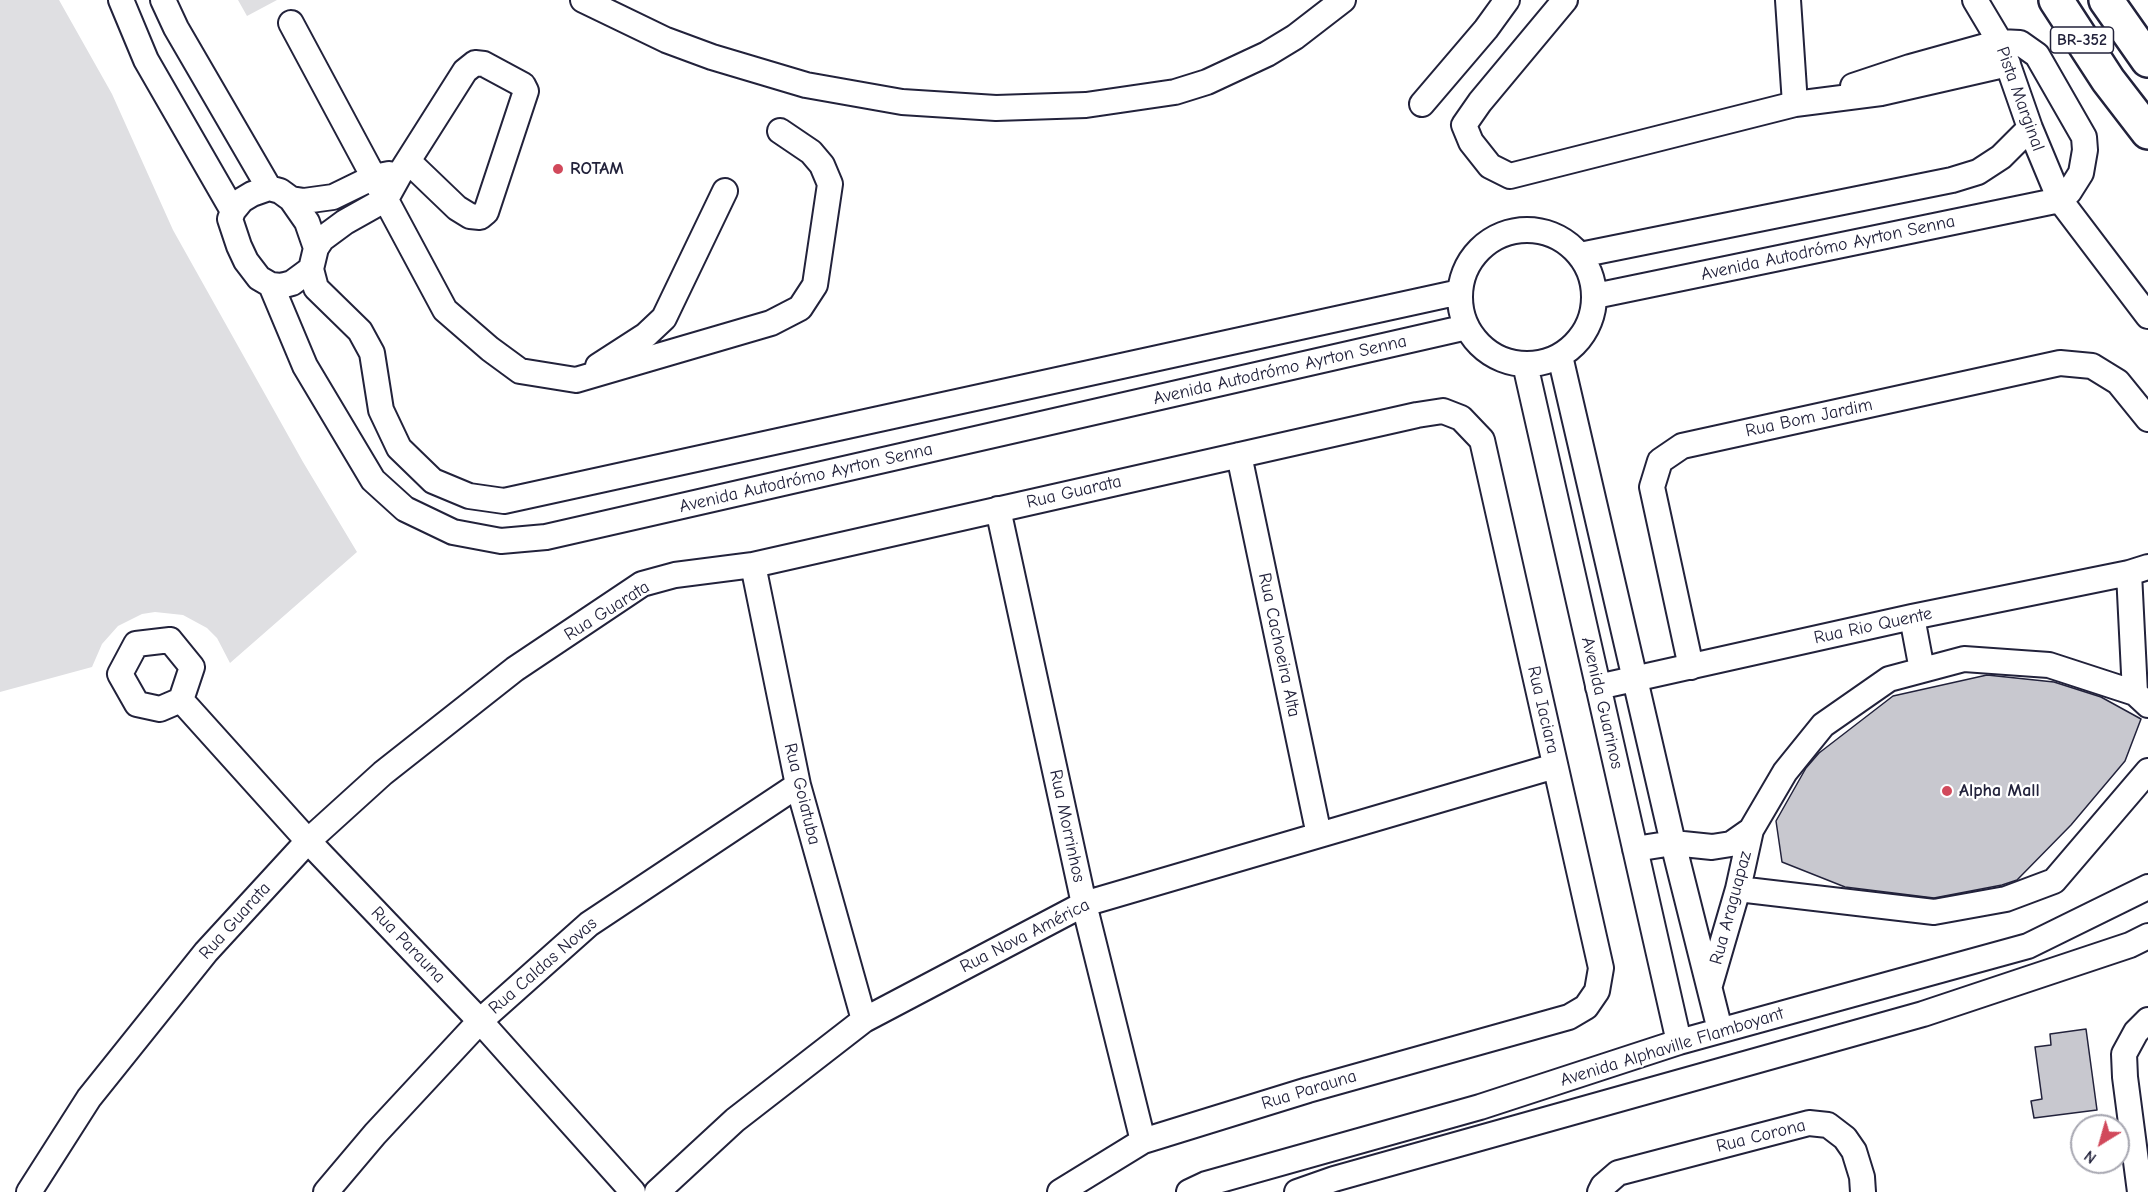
<!DOCTYPE html>
<meta charset="utf-8">
<style>
body{margin:0}
#map{position:relative;width:2148px;height:1192px;overflow:hidden;background:#fff;font-family:"Comic Neue",sans-serif}
canvas{display:block}
.north{position:absolute;left:2070px;top:1114px;width:60px;height:60px;box-sizing:border-box;background:#fff;border:2px solid #a7a7b1;border-radius:50%;rotate:217deg;font-size:16px;font-weight:700;line-height:24px;text-align:center;color:#22223b}
.north::after{content:'';display:block;margin:auto;width:21px;height:27px;background:#d1495b;clip-path:polygon(50% 0,100% 100%,50% 72%,0 100%)}
</style>
<div id="map">
<canvas width="2148" height="1192"></canvas>
<div class="north">N</div>
</div>
<script>
const ctx = document.querySelector('canvas').getContext('2d');
ctx.lineJoin = 'round';
function fillPath(path, color) { ctx.fillStyle = color; ctx.fill(path, 'evenodd'); }
const shape = rows => new Path2D(rows.map(r => 'M' + r).join(''));
function stroke(path, color, width, dash) { ctx.strokeStyle = color; ctx.lineWidth = width; ctx.lineCap = dash ? 'butt' : 'round'; ctx.setLineDash(dash || []); ctx.stroke(path); }
function drawText(font, color, halo, rows, align = 'center') {
  ctx.font = font + ' "Comic Neue",sans-serif'; ctx.lineWidth = 4.5; ctx.setLineDash([]); ctx.textBaseline = 'middle'; ctx.strokeStyle = halo; ctx.fillStyle = color; for (const [text, x, y, turn = 0] of rows) {
    ctx.save(); ctx.translate(x, y); ctx.rotate((+turn || 0) * Math.PI / 180); ctx.textAlign = isNaN(turn) ? turn : align; if (halo) ctx.strokeText(text, 0, 0); ctx.fillText(text, 0, 0); ctx.restore();
  }
}
fillPath(shape([
 [0,0,59,0,112,94,173,230,303,462,357,552,230,663,217,638,207,628,183,615,155,612,142,614,118,626,102,644,92,667,0,692],
 [238,0,277,0,247,16]
]), '#dfdfe2');
const building = shape([
 [1987,675,2054,682,2101,697,2141,719,2125,761,2071,825,2017,880,2002,885,1934,898,1845,887,1782,862,1776,821,1806,768,1819,753,1893,696,1987,675],
 [2086,1029,2097,1110,2034,1118,2031,1101,2042,1099,2035,1047,2051,1045,2050,1034,2086,1029]
]);
fillPath(building, '#c8c8cf');
stroke(building, '#22223b', 1.5);
const minor = shape([
 [121,0,146,60,233,211],
 [163,0,176,28,269,188],
 [583,0,666,40,712,57,806,85,902,102,996,108,1086,105,1175,92,1207,82,1267,54,1295,37,1343,0],
 [1565,0,1480,102,1464,125,1471,142,1490,166,1510,176,1795,104,1881,93,2008,64],
 [1788,0,1795,104],
 [1975,0,2000,42,2030,128,2060,200,2148,316],
 [291,23,445,310,490,349,520,371,576,380,771,323,800,308,815,285,830,184,822,165,811,152,780,131],
 [1853,86,1910,67,2000,42,2020,43,2037,55,2084,137,2085,150,2081,173,2069,192,2060,200],
 [1422,104,1486,29,1507,0],
 [291,199,304,201,333,197,374,177,389,174],
 '1460 297a67 67 0 1 1 134 0a67 67 0 1 1-134 0Z',
 [316,248,307,222,291,199,280,191,269,188,252,194,242,200,233,211,230,219,239,246,246,261,259,278,271,285,281,286,292,283,311,269,316,248,322,239,345,222,386,199,401,172,465,71,475,63,484,64,523,85,526,91,486,212,480,217,470,216,457,208,408,161],
 [1580,255,1952,180,1978,172,2001,157,2030,128],
 [311,269,316,288,360,331,372,353,381,410,399,448,433,481,469,496,504,501,1460,292],
 [271,285,305,366,373,480,405,509,453,532,501,541,546,537,1467,327],
 [1595,296,2060,200],
 [1560,356,1673,843,1720,1030],
 [1525,364,1679,1042],
 [598,366,646,335,664,318,725,191],
 [1239,455,1319,835],
 [998,509,1084,904,1143,1141],
 [753,565,798,785,864,1020],
 [2129,573,2135,693],
 [1912,617,1922,670],
 [170,640,192,667,181,700,160,709,137,704,120,674,136,644,170,640],
 [1691,667,1652,487,1660,461,1682,446,2060,363,2092,366,2118,382,2148,419],
 [1598,687,1912,617,2129,573,2148,567],
 [181,700,308,841,480,1021,633,1192],
 [1635,849,1673,843,1712,847,1731,844,1751,830],
 [1738,889,1934,912,2006,899,2054,881,2148,771],
 [1710,985,1738,889,1751,830,1785,772,1823,725,1889,679,1964,659,2049,665,2135,693,2148,705],
 [29,1192,89,1098,206,952,308,841,383,773,515,669,642,584,675,575,753,565,1417,415,1443,411,1461,418,1482,440,1601,968,1597,991,1586,1007,1569,1017,1308,1090,1143,1141,1060,1192],
 [326,1192,375,1134,480,1021,589,924,798,785],
 [657,1192,735,1120,864,1020,1084,904,1555,766],
 [1189,1192,1206,1184,1480,1107,1679,1042,2028,946,2148,887],
 [1297,1192,1334,1179,1923,1014,2130,945,2148,936],
 [1600,1192,1603,1186,1618,1173,1809,1123,1828,1125,1845,1138,1854,1151,1862,1177,1863,1192],
 [2140,1192,2125,1077,2124,1054,2136,1032,2148,1020]
]);
const highway = shape([
 [2056,0,2108,80,2148,132],
 [2106,0,2148,60]
]);
stroke(minor, '#22223b', 28);
stroke(highway, '#22223b', 38);
stroke(minor, '#fff', 24);
stroke(highway, '#fff', 33);
for (const [x, y, r, color] of [
 [558,169,6,"#d1495b"],
 [1947,791,6,"#d1495b"]
]) { const dot = new Path2D(); dot.arc(x, y, r, 0, 2 * Math.PI); ctx.fillStyle = color; ctx.fill(dot); stroke(dot, '#fff', 2); }
for (const [x, y, w] of [
 [2082,40,63]
]) { const box = new Path2D(); box.roundRect(x - w / 2, y - 13, w, 26, 4.5); ctx.fillStyle = '#fff'; ctx.fill(box); stroke(box, '#22223b', 1.5); }
drawText('bold 16px', '#22223b', null, [
 ["BR-352",2082,40]
]);
drawText('18px', '#22223b', '#fff', [
 ["Pista Marginal",2020,99,70],
 ["Avenida Autodrómo Ayrton Senna",1828,248,-12],
 ["Avenida Autodrómo Ayrton Senna",1280,370,-13],
 ["Rua Bom Jardim",1809,418,-12],
 ["Avenida Autodrómo Ayrton Senna",806,478,-13],
 ["Rua Guarata",1074,492,-13],
 ["Rua Guarata",607,611,-32],
 ["Rua Rio Quente",1873,626,-12],
 ["Rua Cachoeira Alta",1279,645,78],
 ["Avenida Guarinos",1602,703,77],
 ["Rua Iaciara",1543,710,77],
 ["Rua Goiatuba",802,794,76],
 ["Rua Morrinhos",1067,826,78],
 ["Rua Araguapaz",1731,908,-75],
 ["Rua Guarata",235,921,-48],
 ["Rua Nova América",1025,936,-27],
 ["Rua Parauna",408,945,46],
 ["Rua Caldas Novas",543,966,-41],
 ["Avenida Alphaville Flamboyant",1672,1047,-17],
 ["Rua Parauna",1309,1090,-17],
 ["Rua Corona",1761,1136,-14]
]);
drawText('bold 18px', '#22223b', '#fff', [
 ["ROTAM",570,169],
 ["Alpha Mall",1959,791]
], 'left');
</script>
